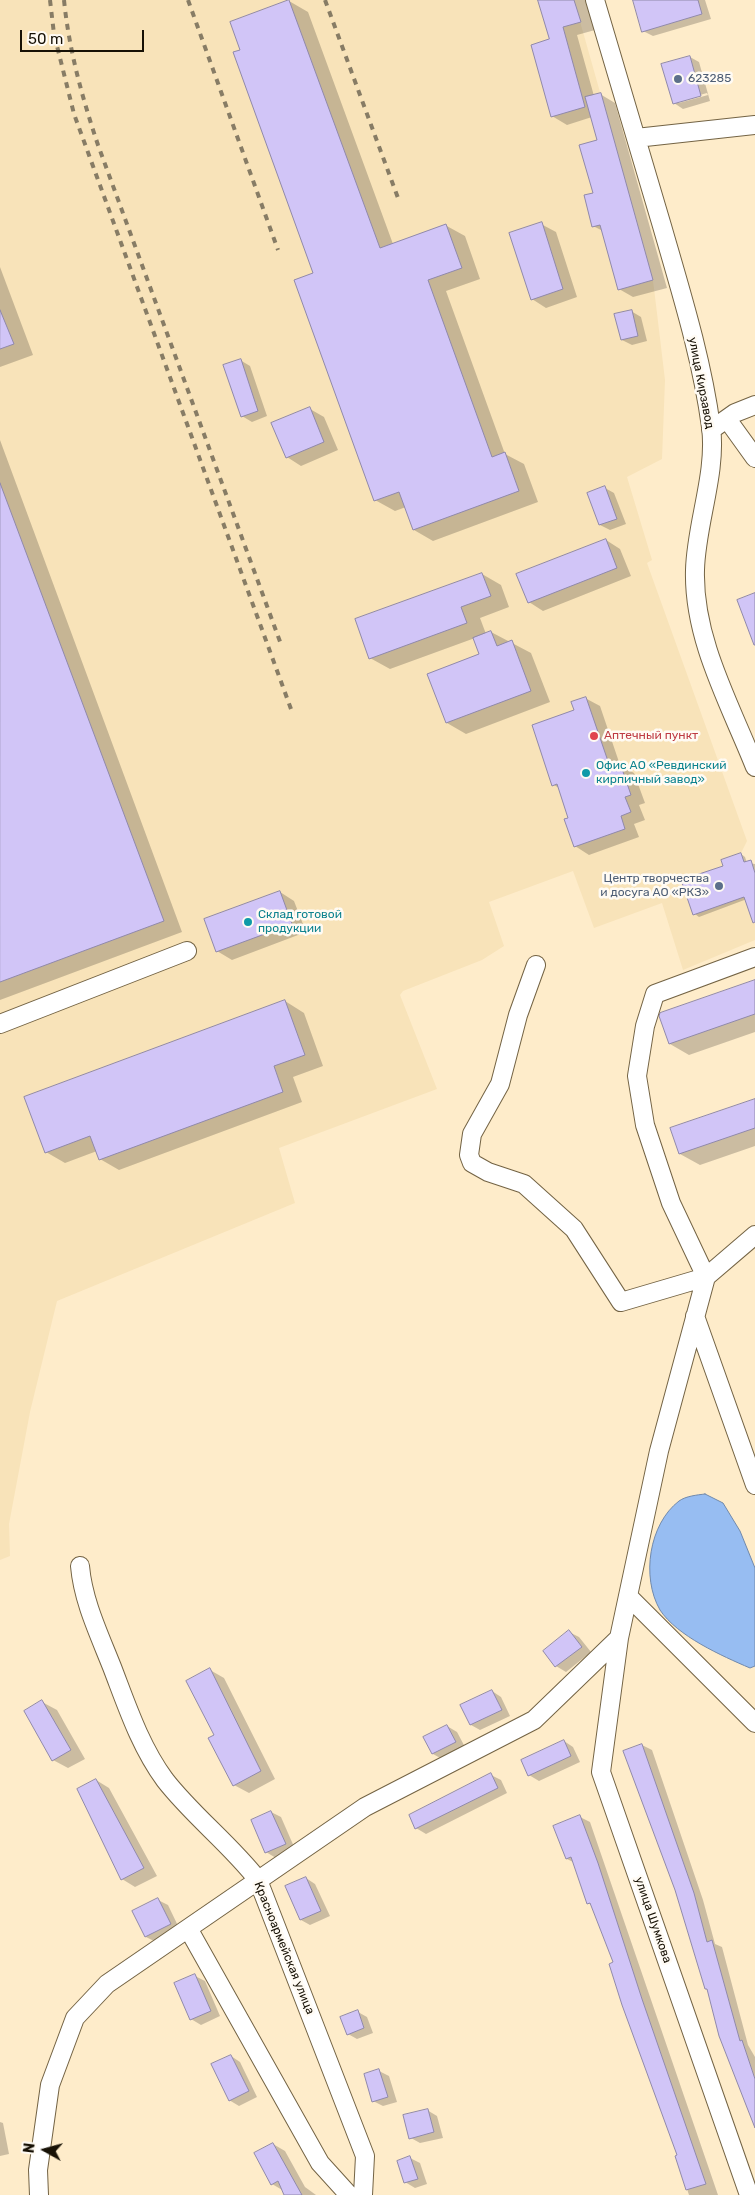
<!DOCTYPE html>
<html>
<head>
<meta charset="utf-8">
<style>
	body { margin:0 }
	#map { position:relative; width:755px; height:2195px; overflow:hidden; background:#feecca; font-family:Rubik,sans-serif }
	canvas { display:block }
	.north { position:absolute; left:20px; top:2125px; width:50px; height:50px; -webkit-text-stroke:4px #fffbf4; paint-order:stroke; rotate:277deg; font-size:14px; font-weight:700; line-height:20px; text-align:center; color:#171105 }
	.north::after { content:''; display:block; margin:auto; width:18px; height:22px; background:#171105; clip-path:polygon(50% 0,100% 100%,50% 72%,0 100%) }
	.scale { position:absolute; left:20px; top:30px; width:124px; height:22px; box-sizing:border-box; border:2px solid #171105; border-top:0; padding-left:6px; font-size:15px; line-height:18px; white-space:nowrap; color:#171105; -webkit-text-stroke:4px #fffbf4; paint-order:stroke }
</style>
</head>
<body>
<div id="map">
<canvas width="755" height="2195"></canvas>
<div class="north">N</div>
<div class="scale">50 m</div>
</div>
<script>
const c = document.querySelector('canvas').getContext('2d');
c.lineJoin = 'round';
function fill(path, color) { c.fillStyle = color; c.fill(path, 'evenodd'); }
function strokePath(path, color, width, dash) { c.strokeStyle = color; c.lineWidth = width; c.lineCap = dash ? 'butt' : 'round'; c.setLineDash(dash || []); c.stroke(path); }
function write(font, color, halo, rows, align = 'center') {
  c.font = font + ' Rubik,sans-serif'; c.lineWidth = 5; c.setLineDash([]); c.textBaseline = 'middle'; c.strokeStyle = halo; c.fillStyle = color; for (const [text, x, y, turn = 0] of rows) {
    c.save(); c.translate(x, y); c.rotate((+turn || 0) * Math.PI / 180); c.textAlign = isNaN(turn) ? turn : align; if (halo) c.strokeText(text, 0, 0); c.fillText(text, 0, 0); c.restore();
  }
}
const built = new Path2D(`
	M0,0H574L653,280L665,380L662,459L627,477L652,560L647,563L747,841L741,853L744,862L751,860L755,873V940L683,970L662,903L594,928L573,871L489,902L504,946L482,960L403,991L400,995L437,1089L279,1148L295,1203L57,1301L30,1412L9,1524L10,1556L0,1560Z`);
const water = new Path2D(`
	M705,1494L723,1503L740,1531L755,1568V1666L750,1668C722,1656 677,1636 660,1610C641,1577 649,1524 679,1501C686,1496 697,1495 705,1494Z`);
const shadow = new Path2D(`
	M539,0H586L595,30L577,35L594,96L600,94L615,103L667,288L633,297L619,289L603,231L593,226L598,141L592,117L567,125L552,116L551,40Z
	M634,0H705L711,19L653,36L643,31Z
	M289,1L308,12L393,244L445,225L465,236L480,279L446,291L505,454L524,464L538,502L433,541L414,530L406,507L395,511L375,500L315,274L241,50Z
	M690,57L699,62L710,101L683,109L674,103ZM707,93L708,95L679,103V101Z
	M541,224L556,232L577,297L546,308L532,299Z
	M0,267L33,355L0,367Z
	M631,311L641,317L647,341L632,345L622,340Z
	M240,360L250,366L267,416L252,422L242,416Z
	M310,409L324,417L338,450L301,466L287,457Z
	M0,440L182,932L0,1000Z
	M605,488L614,493L626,524L610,530L600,525Z
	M606,540L620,549L631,576L543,611L529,602Z
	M482,574L501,585L509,607L480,618L486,634L491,632L531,653L550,702L466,734L447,723L429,675L481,655L475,638L390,669L370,658Z
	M585,698L600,706L620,765L634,773L645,803L639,805L645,820L634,824L639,837L589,855L575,846L570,819L559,788L554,785L576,711Z
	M741,854L745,857L747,863L755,864V896L699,917L695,914L724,866Z
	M280,892L294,901L306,932L232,960L217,951Z
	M755,981V1032L689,1055L670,1044Z
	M285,1001L304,1013L323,1066L293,1077L302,1102L119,1170L100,1159L97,1151L65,1163L46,1152Z
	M755,1100V1146L700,1165L680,1154L672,1129Z
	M569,1632L579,1637L591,1652L566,1672L556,1666L544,1651Z
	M210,1670L224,1678L275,1779L249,1793L234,1785L216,1736Z
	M492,1691L501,1697L510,1716L480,1730L471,1725Z
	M42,1702L57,1710L85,1759L68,1768L53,1760Z
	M447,1726L457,1732L465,1747L442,1759L433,1754Z
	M564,1741L573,1747L580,1762L539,1781L529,1775Z
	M642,1745L652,1750L703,1900L715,1944L722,1947L748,2045L755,2057V2128L709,1991L706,1989Z
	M491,1775L501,1780L507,1793L426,1834L416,1828Z
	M96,1780L109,1788L157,1876L135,1887L122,1879Z
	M271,1812L281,1817L295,1849L276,1858L266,1852Z
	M580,1817L590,1822L718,2195H689L676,2156H678L615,1963L593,1906L588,1903L575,1863L567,1859Z
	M306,1878L315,1884L330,1916L310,1925L301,1920Z
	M158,1900L168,1905L180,1930L156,1942L146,1937L134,1912Z
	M195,1976L205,1981L220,2016L201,2025L191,2019Z
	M358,2012L367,2017L373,2033L357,2039L348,2034Z
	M231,2056L240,2062L257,2097L239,2106L229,2100Z
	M379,2071L389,2076L397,2102L383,2106L373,2101Z
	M427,2110L437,2116L443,2138L420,2143L411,2138Z
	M0,2122L3,2123L9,2154L0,2156Z
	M273,2144L285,2151L305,2187L316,2195H285L284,2191L272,2184Z
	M410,2158L420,2163L427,2184L415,2188L405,2182Z`);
const building = new Path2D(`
	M289,0L380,248L446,224L462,268L428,280L492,457L505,452L519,491L413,530L399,492L374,501L294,280L313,273L233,52L240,50L230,22Z
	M538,0H574L581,22L563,27L585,107L551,117L531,45L549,39Z
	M633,0H698L702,14L642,32Z
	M690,56L701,96L673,104L661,64Z
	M601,93L653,280L618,290L600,225L592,227L584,195L593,193L579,145L597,140L585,97Z
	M542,222L563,289L531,300L509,233Z
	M0,310L14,344L0,349Z
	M632,310L638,336L621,340L614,314Z
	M241,359L258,411L241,417L223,365Z
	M310,407L324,442L286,458L271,423Z
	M0,483L164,921L0,982Z
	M605,486L617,519L599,525L587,493Z
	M606,539L617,568L528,603L516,574Z
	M482,573L491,596L461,607L467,623L369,659L355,619Z
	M755,593V645H754L737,600Z
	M491,631L497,646L512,640L531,691L446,723L427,674L479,654L473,638Z
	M586,697L610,767L620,763L631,795L625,797L631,812L621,816L625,829L574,847L564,819L568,818L557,784L552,786L532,725L574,710L571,702Z
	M741,853L744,862L751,860L755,873V922L753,923L744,897L693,915L681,880L723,866L721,860Z
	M280,891L292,924L216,952L204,919Z
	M755,980V1014L669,1044L659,1016L660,1013Z
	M285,1000L305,1055L274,1066L283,1092L99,1160L90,1136L45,1153L24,1097Z
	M755,1099V1128L679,1154L670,1128Z
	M569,1630L582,1647L555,1667L543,1651Z
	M210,1668L261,1771L233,1786L208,1738L214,1735L186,1681Z
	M492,1690L502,1710L470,1725L460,1705Z
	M42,1700L71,1750L52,1761L24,1711Z
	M447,1725L456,1742L432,1754L423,1737Z
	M564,1740L571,1756L528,1776L521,1760Z
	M642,1744L694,1893L707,1942L712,1940L740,2041L742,2040L755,2079V2128L719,2036L707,1989H705L675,1890L623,1751Z
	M491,1773L498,1788L415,1829L409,1815Z
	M96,1779L144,1868L121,1880L77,1789Z
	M271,1811L286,1844L265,1853L251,1820Z
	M580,1815L598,1863L642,1999L706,2184L686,2190L675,2156L677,2155L622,2005L609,1964L613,1962L590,1903L587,1904L571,1857L566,1859L553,1826Z
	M306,1877L321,1911L300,1920L285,1886Z
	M158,1898L171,1924L145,1937L132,1911Z
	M195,1974L211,2011L190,2020L174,1983Z
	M358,2010L364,2028L347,2035L340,2017Z
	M231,2055L249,2091L229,2101L211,2064Z
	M379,2069L388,2097L372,2102L364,2074Z
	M428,2109L434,2132L409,2139L403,2115Z
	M273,2143L302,2195H284L278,2181L271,2185L254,2153Z
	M410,2156L418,2179L404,2183L397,2161Z`);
const minor = new Path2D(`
	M595,0C617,75 640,151 662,226C681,292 702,359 711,427C717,473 696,524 695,570C693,639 730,704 755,767
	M636,138L755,125
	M727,419L755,458
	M711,430L735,413L755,405
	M536,965L518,1015L500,1084L472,1134L469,1155L472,1163L488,1172L524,1184L574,1229L621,1302L706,1277L671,1203L645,1125L637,1076L645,1026L655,994L755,957
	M0,1024L187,951
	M695,1316L755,1485
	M80,1566C83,1601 99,1634 112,1667C127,1706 140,1746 165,1780C193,1816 230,1844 258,1880L365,2156L363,2195
	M628,1596L755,1723
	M189,1930L320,2163L349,2195
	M39,2195L38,2170L50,2085L75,2018L107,1984L365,1807L534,1720L619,1638
	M749,2195L601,1772L619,1638L659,1451L706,1277L755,1235`);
const rail = new Path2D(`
	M50,0L54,34L74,114L291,709
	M64,0C69,50 82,97 98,145L282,647
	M188,0L278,250
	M325,0L398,198`);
const markers = [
	[678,79,5,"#5c6f8a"],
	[594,736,5,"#e0444e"],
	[586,773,5,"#0f9aa8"],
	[719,886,5,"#5c6f8a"],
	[248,922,5,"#0f9aa8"]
];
const serviceNames = [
	["623285",688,79],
	["Центр творчества",709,879,"right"],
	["и досуга АО «РКЗ»",709,893,"right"]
];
const streetNames = [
	["улица Кирзавод",701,383,79],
	["улица Шумкова",653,1920,71],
	["Красноармейская улица",284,1948,68]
];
const healthNames = [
	["Аптечный пункт",604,736]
];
const cultureNames = [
	["Офис АО «Ревдинский",596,766],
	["кирпичный завод»",596,780],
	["Склад готовой",258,915],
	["продукции",258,929]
];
fill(built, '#f8e3b9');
fill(water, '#97bdf2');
strokePath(water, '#7189ab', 1);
fill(shadow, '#0003');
fill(building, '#d1c5f7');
strokePath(building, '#9089aa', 1);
strokePath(minor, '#736344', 20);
strokePath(minor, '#fff', 18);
strokePath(rail, '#877c65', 4, [6, 6]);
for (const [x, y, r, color] of markers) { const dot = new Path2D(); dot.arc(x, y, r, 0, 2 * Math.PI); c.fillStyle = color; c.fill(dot); strokePath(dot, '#fffbf4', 2); }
write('12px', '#4e5e75', '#fffbf4', serviceNames, 'left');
write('12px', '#171105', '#fffbf4', streetNames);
write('12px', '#be3a42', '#fffbf4', healthNames, 'left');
write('12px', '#0d838f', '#fffbf4', cultureNames, 'left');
</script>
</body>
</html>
